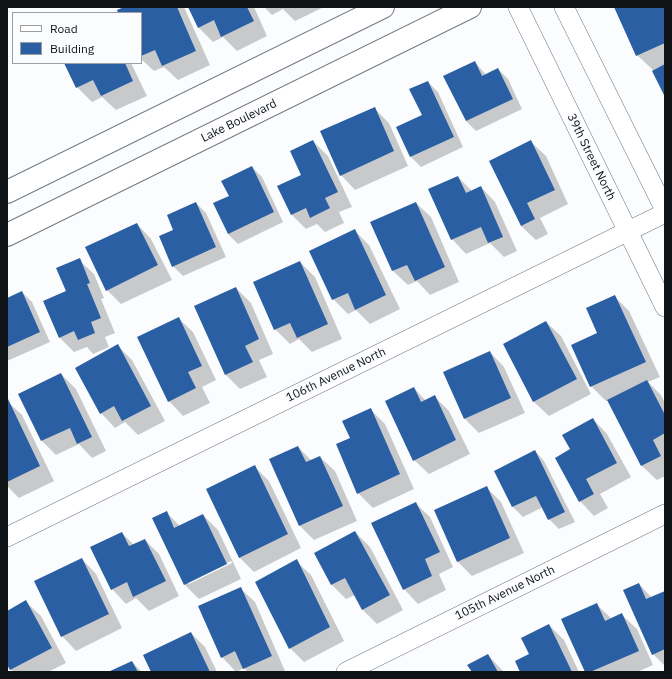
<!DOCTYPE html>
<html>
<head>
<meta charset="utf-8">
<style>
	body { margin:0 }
	#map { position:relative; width:672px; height:679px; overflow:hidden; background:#fafcfe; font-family:"IBM Plex Sans",sans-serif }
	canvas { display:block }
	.frame { position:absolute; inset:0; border:8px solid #101316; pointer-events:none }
	.legend { position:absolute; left:12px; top:12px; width:130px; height:52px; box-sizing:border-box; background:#fafcfe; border:1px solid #9c9fa1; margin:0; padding:5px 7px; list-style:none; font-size:12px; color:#101316 }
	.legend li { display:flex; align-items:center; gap:8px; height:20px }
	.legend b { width:20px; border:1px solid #9c9fa1 }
</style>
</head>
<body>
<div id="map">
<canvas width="672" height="679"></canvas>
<div class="frame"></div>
<ul class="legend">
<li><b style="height:5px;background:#fff"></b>Road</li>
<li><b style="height:11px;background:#2a5fa4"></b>Building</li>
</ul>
</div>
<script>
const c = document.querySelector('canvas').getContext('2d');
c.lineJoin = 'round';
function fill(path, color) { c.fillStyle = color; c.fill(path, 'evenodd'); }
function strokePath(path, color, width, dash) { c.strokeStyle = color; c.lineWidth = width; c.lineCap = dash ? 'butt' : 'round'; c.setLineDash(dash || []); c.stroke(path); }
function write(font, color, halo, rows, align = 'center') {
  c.font = font + ' "IBM Plex Sans",sans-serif'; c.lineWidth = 4; c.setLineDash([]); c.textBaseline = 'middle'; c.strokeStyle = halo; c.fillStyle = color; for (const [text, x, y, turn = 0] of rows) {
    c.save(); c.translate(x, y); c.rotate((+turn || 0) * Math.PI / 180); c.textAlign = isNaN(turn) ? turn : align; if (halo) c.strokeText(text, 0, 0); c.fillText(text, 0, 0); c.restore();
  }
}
const shadow = new Path2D(`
	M126,7H184L210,65L178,80L164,67L154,71L141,59V13H120Z
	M189,7H254L267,36L237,51L223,37L213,42L199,28Z
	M264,7H324L295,21L283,9L272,15Z
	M615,7H665V95L652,69L637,55Z
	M475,62L486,75L498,69L508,79L522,109L476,131L466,121Z
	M65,63H131L147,96L116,110L102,97L92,102L77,87Z
	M428,82L438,92L463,147L421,167L411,157L397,127L423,115Z
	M374,108L389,123L408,166L355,190L341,175Z
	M313,141L328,156L352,207L339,212L344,223L325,232L317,224L306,229L292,215Z
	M531,142L546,156L568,204L540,218L548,234L536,240L521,226Z
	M252,167L262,177L283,222L238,244L228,234L230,196Z
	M458,177L472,191L481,187L495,202L517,251L504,257L490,243L466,254L452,239Z
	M196,203L206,213L226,257L183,276L173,266Z
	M416,203L431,217L459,282L430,295L417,281L408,285L393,271L372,223Z
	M137,224L151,239L172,280L121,304L107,290Z
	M355,231L369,245L400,309L370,324L356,310L348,314L333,299Z
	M79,260L94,274L104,298L101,299L115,333L105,337L109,347L93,354L87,347L74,352L60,338L67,291Z
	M300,262L315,277L342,339L312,352L299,339L290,344L275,329Z
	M236,288L251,303L273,354L259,360L267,377L240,389L225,374Z
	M22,292L32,302L50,342L7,361V299Z
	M614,296L629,311L660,377L648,382L661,395L665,403V476L657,480L642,466L608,400L606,401L591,386L598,334Z
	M178,318L193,332L216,380L202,387L210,403L183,416L169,401Z
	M546,322L561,336L591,394L549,416L534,402L504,345Z
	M118,346L132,360L165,421L138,435L125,422L115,428L101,413Z
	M490,352L504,367L525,413L479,433L465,419Z
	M61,374L76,389L106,451L92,458L79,444L56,455L42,441Z
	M414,388L426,401L435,397L449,411L470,454L429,474L414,460Z
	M7,401L22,415L54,481L19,498L7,486Z
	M371,410L385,424L414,489L373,508L358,493L351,438Z
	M593,419L607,434L631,477L600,494L608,508L594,516L580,501L572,450Z
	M298,447L312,461L320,457L335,471L357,521L314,540L299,525Z
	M535,451L544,461L575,522L559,529L549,519L543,507L523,517L513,507Z
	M255,467L269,481L301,548L254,572L239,557Z
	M487,488L501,502L524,553L472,576L458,562L435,511Z
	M415,503L430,517L453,567L439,574L446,590L418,604L404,589Z
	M166,512L180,526L203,515L218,530L241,579L199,599L185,585L153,519ZM231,561L232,563L189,584V582Z
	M355,532L370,547L403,610L377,624L363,610L355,595L346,599L332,585L315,554Z
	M122,533L134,545L145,540L159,554L179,596L149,611L136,598L126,604L112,589Z
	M82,559L96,574L122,628L76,651L62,636Z
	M296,561L311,575L344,641L304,662L290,648Z
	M639,584L652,598L665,592V666L653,654Z
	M240,588L255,602L285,671L248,672L244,668L236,672L222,657Z
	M26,602L41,616L66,663L48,672H13L7,663V612Z
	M596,604L611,618L622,615L637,629L653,665L637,672H586Z
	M549,625L564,640L579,672H521Z
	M191,633L205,647L217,672H152Z
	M488,655L502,670L504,672H473Z
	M132,662L142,672H110Z`);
const building = new Path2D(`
	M124,7H177L196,51L162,66L155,50L141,56V13H118L117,10Z
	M188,7H247L254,21L221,37L214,20L198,28Z
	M614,7H665V43L636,56Z
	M475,61L482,76L498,68L513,99L466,121L443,76Z
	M64,63H125L133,81L101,96L93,80L76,88Z
	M665,64V97L652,71Z
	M428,81L454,137L410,157L396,127L422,115L409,89Z
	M375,107L394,151L340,176L320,131Z
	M313,140L338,192L325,198L330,208L310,218L306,208L291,215L277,186L301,175L290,151Z
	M531,140L555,190L527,203L535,219L521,226L489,161Z
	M252,166L274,212L228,234L213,203L229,196L221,181Z
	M458,176L466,193L481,186L503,237L488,243L481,227L451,240L428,189Z
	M196,202L216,247L172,267L159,236L173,230L167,215Z
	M416,202L445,267L415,281L407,265L392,271L370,222Z
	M137,223L158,265L106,291L85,247Z
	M355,229L386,295L355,310L348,293L332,300L309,251Z
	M80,258L90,283L87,284L101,318L91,322L95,333L78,340L74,331L59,338L43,301L66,291L56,268Z
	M300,261L328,324L297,338L290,323L274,330L253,282Z
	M236,287L259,339L245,346L253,362L225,375L194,306Z
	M22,291L40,332L7,347V298Z
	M615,295L646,362L590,387L571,345L597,333L586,308Z
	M179,317L202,366L188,372L196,388L168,402L137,337Z
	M546,321L577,379L533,402L503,344Z
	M118,344L151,406L122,421L114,406L100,414L75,368Z
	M490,351L511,398L464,419L443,372Z
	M61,373L92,437L77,444L70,428L41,441L18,394Z
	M647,380L665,415V433L653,440L661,456L641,466L607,400Z
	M414,387L421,402L435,395L456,440L413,461L385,401Z
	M8,399L40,466L7,482V400Z
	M371,408L400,474L357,494L336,444L350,438L342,421Z
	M593,418L617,463L586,479L594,494L579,502L555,458L570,449L562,435Z
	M298,446L306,462L320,456L343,506L299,526L269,459Z
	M535,450L565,512L548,520L536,496L512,507L494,471Z
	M255,465L288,534L239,558L206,489Z
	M487,486L510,538L457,562L434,510Z
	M416,502L440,552L425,559L432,576L403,590L371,523Z
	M167,511L174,528L203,514L227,564L184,585L152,518Z
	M355,531L390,595L362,610L345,578L331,585L314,553Z
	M122,532L129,546L145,539L166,581L133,597L127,582L111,590L90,547Z
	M82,558L109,614L61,637L34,581Z
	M297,559L330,627L289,649L255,582Z
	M639,583L646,599L665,591V649L652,655L623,590Z
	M241,587L272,656L243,669L235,651L221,658L198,606Z
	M26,600L52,648L10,670L7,665V611Z
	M597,603L605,621L622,613L639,651L590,672H585L561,619Z
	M549,624L572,672H520L515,661L529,654L521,638Z
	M191,632L210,672H151L143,655Z
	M488,654L498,672H472L467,665Z
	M132,661L138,672H108Z`);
const street = new Path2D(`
	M518,7L665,307
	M564,7L665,210
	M7,537L665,213
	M346,672L665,514`);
const secondary = new Path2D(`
	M7,192L383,7
	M7,235L470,7`);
const streetNames = [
	["Lake Boulevard",239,121,-26],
	["39th Street North",591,157,64],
	["106th Avenue North",336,375,-26],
	["105th Avenue North",505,593,-26]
];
fill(shadow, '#0003');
fill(building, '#2a5fa4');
strokePath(street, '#727984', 20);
strokePath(secondary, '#727984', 24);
strokePath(street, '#fff', 19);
strokePath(secondary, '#fff', 22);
write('12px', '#101316', '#fafcfe', streetNames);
</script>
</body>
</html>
